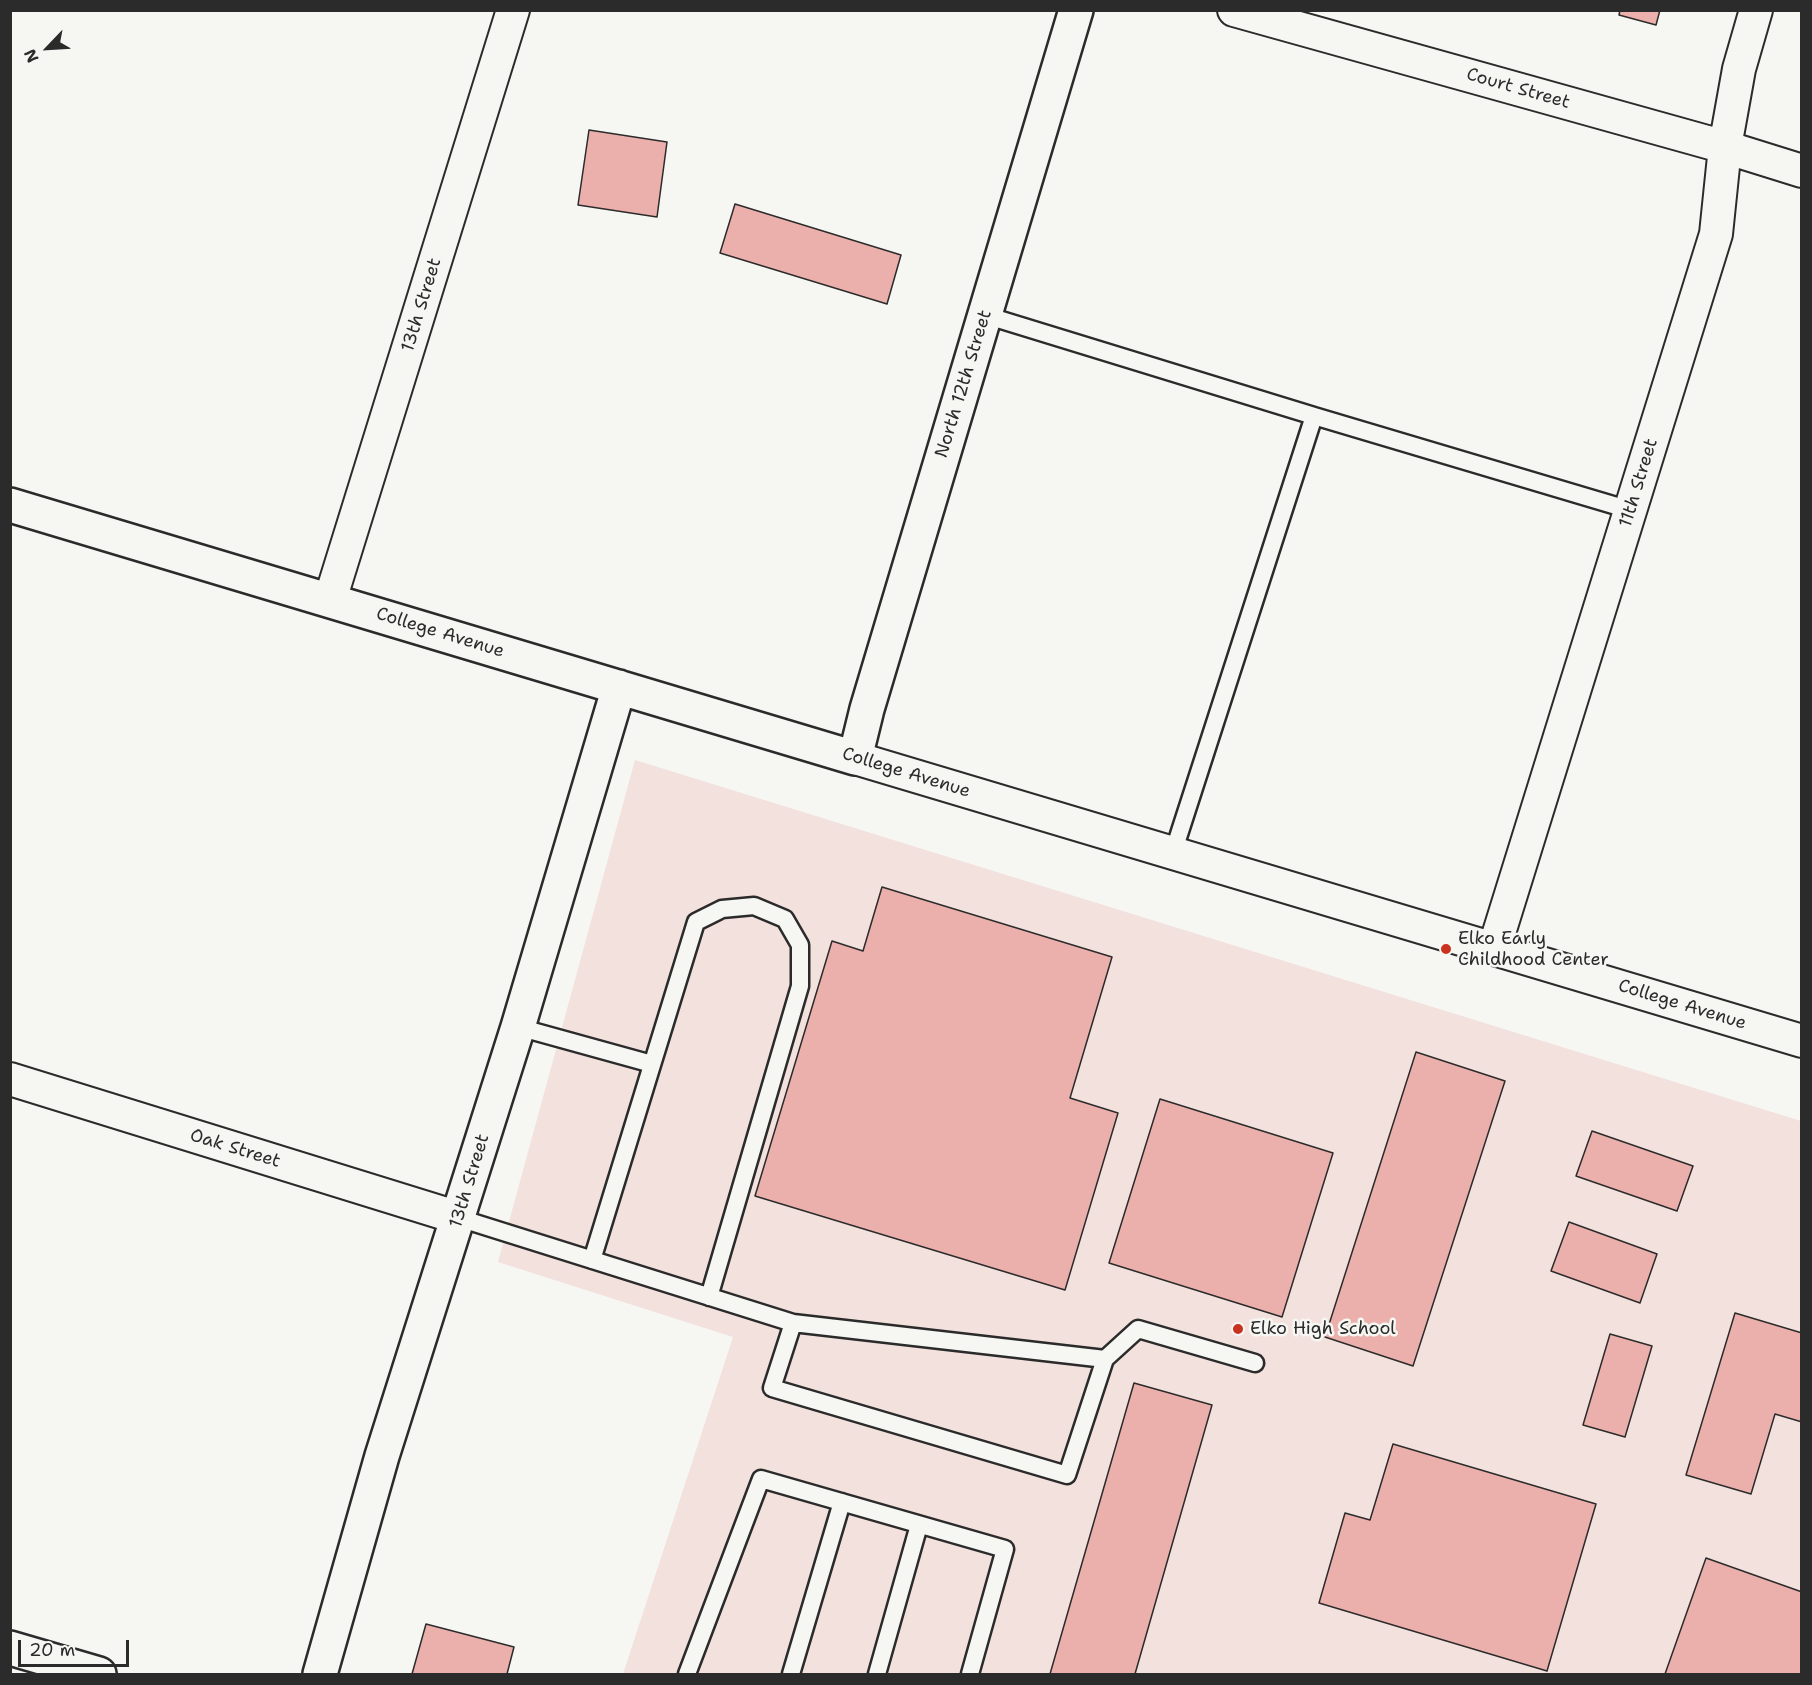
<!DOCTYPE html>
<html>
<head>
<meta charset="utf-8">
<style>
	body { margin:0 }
	#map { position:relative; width:1812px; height:1685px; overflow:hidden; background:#f6f6f2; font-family:"Shantell Sans",sans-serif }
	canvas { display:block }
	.frame { position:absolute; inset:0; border:12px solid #2b2b2b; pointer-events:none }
	.north { position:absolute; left:18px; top:18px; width:60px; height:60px; -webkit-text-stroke:4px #f6f6f2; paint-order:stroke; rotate:245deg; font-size:16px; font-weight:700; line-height:24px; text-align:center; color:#2b2b2b }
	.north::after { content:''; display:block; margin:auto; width:21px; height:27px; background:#2b2b2b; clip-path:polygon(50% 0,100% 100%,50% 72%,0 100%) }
	.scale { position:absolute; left:18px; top:1640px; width:111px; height:27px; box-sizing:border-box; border:3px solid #2b2b2b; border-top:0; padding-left:8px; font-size:18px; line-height:21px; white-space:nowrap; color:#2b2b2b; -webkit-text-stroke:4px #f6f6f2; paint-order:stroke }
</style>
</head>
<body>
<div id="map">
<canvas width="1812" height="1685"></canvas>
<div class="frame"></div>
<div class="north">N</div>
<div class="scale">20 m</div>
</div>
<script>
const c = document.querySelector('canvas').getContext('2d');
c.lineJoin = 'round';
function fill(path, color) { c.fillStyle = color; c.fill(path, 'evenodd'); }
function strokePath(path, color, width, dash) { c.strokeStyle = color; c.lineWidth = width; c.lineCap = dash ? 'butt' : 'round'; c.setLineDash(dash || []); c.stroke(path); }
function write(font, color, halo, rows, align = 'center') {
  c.font = font + ' "Shantell Sans",sans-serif'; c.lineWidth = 5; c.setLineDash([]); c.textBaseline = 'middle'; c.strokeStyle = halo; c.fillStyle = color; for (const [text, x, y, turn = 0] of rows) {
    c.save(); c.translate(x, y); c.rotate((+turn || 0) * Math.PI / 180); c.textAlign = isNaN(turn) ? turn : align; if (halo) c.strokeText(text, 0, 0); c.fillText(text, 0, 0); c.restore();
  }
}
const built = new Path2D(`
	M635,760L1801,1121V1674H623L733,1337L498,1262Z`);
const building = new Path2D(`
	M1620,10H1660L1656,25L1619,15Z
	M589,130L667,142L657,217L578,205Z
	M735,204L901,255L887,304L720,253Z
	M882,887L1112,957L1070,1098L1118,1113L1065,1290L755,1196L832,941L863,951Z
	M1416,1052L1505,1081L1413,1366L1325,1337Z
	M1160,1099L1333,1153L1282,1317L1109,1263Z
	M1592,1131L1693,1166L1677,1211L1576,1176Z
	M1569,1222L1657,1254L1640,1303L1551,1271Z
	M1735,1313L1802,1333V1422L1775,1414L1751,1494L1686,1475Z
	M1610,1334L1652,1346L1625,1437L1583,1425Z
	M1134,1383L1212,1405L1135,1674H1050Z
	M1393,1444L1596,1504L1547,1671L1319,1603L1345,1513L1370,1520Z
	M1706,1558L1802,1592V1674H1665Z
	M426,1624L514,1647L507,1674H412Z`);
const lane = new Path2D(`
	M985,315L1314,416
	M1173,853L1314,416L1630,510
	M518,1027L652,1064
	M459,1218L793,1323L772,1388L1067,1475L1105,1359L793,1323
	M592,1260L696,922L722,909L754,906L785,919L800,945V986L709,1297
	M1105,1359L1138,1329L1255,1363
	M687,1674L761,1479L1005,1549L970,1674
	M791,1674L842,1502
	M877,1674L919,1525`);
const street = new Path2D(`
	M1234,10L1725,147L1802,171
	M330,600L513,10
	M855,758L1802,1041
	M1494,949L1716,234L1725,147L1739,69L1756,10
	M10,1079L459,1218`);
const secondary = new Path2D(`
	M10,505L855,758L867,709L1076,10
	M10,1648L99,1674
	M320,1674L382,1456L518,1027L619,687`);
const markers = [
	[1446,949,6,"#c8321e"],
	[1238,1329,6,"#c8321e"]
];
const streetNames = [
	["Court Street",1518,89,16],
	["13th Street",422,305,-73],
	["North 12th Street",964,384,-73],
	["11th Street",1639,483,-73],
	["College Avenue",440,633,17],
	["College Avenue",906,773,17],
	["College Avenue",1682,1005,17],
	["Oak Street",235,1149,17],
	["13th Street",470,1181,-73]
];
const poiNames = [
	["Elko Early",1458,939],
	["Childhood Center",1458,960],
	["Elko High School",1250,1329]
];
fill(built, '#f3e1dd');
fill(building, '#ecb0ac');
strokePath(building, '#2b2b2b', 1.5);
strokePath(lane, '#2b2b2b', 21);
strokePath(street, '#2b2b2b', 36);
strokePath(secondary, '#2b2b2b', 38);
strokePath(lane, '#f6f6f2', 16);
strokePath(street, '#f6f6f2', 32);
strokePath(secondary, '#f6f6f2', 33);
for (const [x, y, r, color] of markers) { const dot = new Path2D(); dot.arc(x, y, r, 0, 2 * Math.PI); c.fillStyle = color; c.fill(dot); strokePath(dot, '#f6f6f2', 2); }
write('18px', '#2b2b2b', '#f6f6f2', streetNames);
write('18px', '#2b2b2b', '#f6f6f2', poiNames, 'left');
</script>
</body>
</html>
